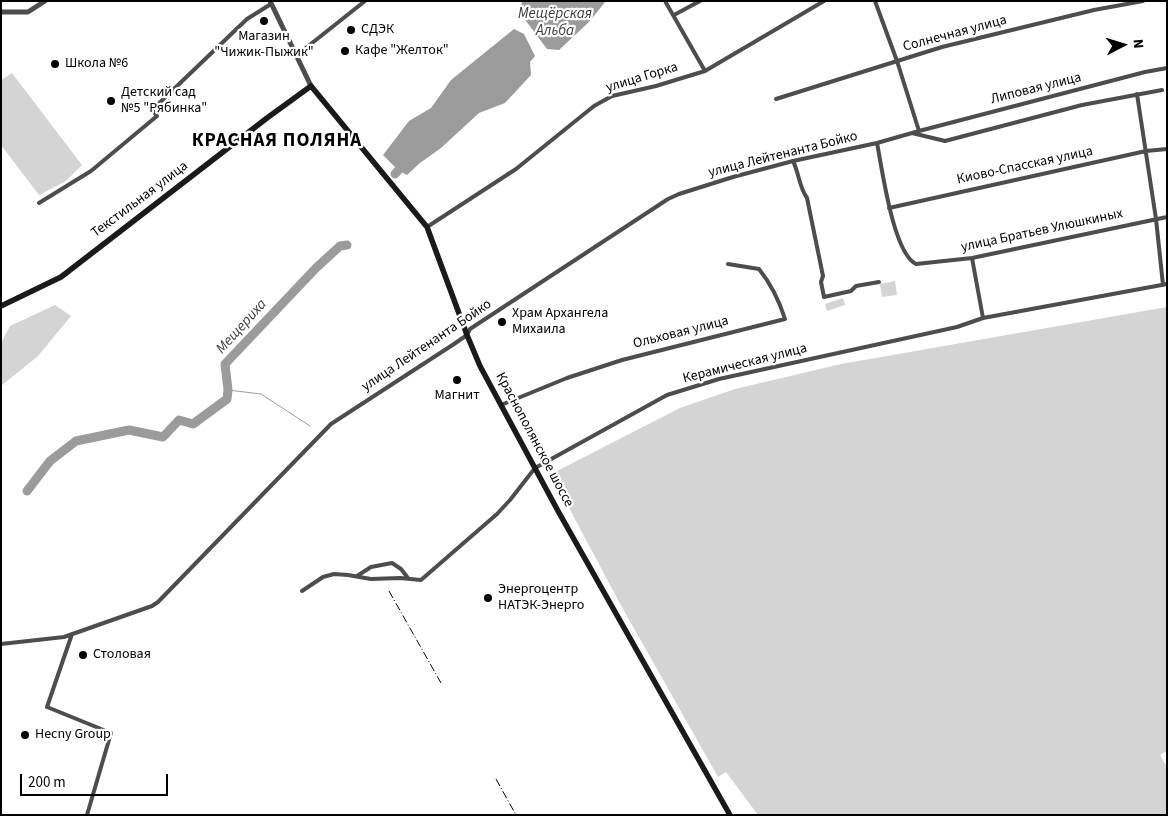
<!DOCTYPE html>
<html>
<head>
<meta charset="utf-8">
<style>
	body { margin:0 }
	#map { position:relative; width:1168px; height:816px; overflow:hidden; background:#fff; font-family:"Source Sans 3",sans-serif }
	canvas { display:block }
	.frame { position:absolute; inset:0; border:2px solid #000; pointer-events:none }
	.north { position:absolute; left:1098px; top:20px; width:50px; height:50px; -webkit-text-stroke:4px #fff; paint-order:stroke; rotate:85deg; font-size:14px; font-weight:700; line-height:20px; text-align:center; color:#000 }
	.north::after { content:''; display:block; margin:auto; width:18px; height:22px; background:#000; clip-path:polygon(50% 0,100% 100%,50% 72%,0 100%) }
	.scale { position:absolute; left:20px; top:774px; width:148px; height:22px; box-sizing:border-box; border:2px solid #000; border-top:0; padding-left:6px; font-size:15px; line-height:18px; white-space:nowrap; color:#000; -webkit-text-stroke:4px #fff; paint-order:stroke }
</style>
</head>
<body>
<div id="map">
<canvas width="1168" height="816"></canvas>
<div class="frame"></div>
<div class="north">N</div>
<div class="scale">200 m</div>
</div>
<script>
const c = document.querySelector('canvas').getContext('2d');
c.lineJoin = 'round';
function fill(path, color) { c.fillStyle = color; c.fill(path, 'evenodd'); }
function strokePath(path, color, width, dash) { c.strokeStyle = color; c.lineWidth = width; c.lineCap = dash ? 'butt' : 'round'; c.setLineDash(dash || []); c.stroke(path); }
function write(font, color, halo, rows, align = 'center') {
  c.font = font + ' "Source Sans 3",sans-serif'; c.lineWidth = 4.5; c.setLineDash([]); c.textBaseline = 'middle'; c.strokeStyle = halo; c.fillStyle = color; for (const [text, x, y, turn = 0] of rows) {
    c.save(); c.translate(x, y); c.rotate((+turn || 0) * Math.PI / 180); c.textAlign = isNaN(turn) ? turn : align; if (halo) c.strokeText(text, 0, 0); c.fillText(text, 0, 0); c.restore();
  }
}
const green = new Path2D(`
	M12,73L82,165L66,181L39,195L1,145V80Z
	M895,281L897,295L882,297L880,284Z
	M843,298L845,305L827,311L825,304Z
	M55,305L71,316L38,356L1,386V343L10,326Z
	M1167,307V751L1160,755L1167,767V815H758L726,772L718,777L618,600L551,474L680,408L735,389L841,364Z`);
const water = new Path2D(`
	M522,1H606L589,22L559,50L547,49L520,13Z
	M514,29L524,34L535,56L530,62L531,75L505,103L479,113L441,148L420,163L407,175L398,170L383,155L409,121L431,108L451,80Z`);
const stream = new Path2D(`
	M228,390L261,394L310,426`);
const river = new Path2D(`
	M395,174L405,163
	M27,491L50,461L76,441L129,430L163,437L179,420L193,424L227,399L228,390L225,364L316,268L340,246L347,245`);
const minor = new Path2D(`
	M665,1L705,71
	M875,1L897,61L919,131
	M674,15L700,1
	M297,55L365,1
	M1137,94L1156,219L1163,285
	M776,99L942,47L1094,10L1143,1
	M912,133L945,141L1082,105L1162,90
	M877,143C882,168 893,253 916,264L972,258L1167,217
	M793,161C799,173 799,187 807,198L823,276L821,282L824,297L851,291L856,286L879,282
	M39,203L91,171L157,116L152,110L247,19L271,4
	M889,208L1146,151L1167,149
	M427,227L516,169L594,106L612,96L656,86L705,71L824,1
	M972,258L983,318
	M501,405L567,378L622,360L785,319C779,300 771,284 759,269L728,264
	M357,576L371,567L392,563L401,569L408,578
	M302,591L323,577L334,574L348,575L371,579L400,578L421,580L497,514L510,500L535,468L667,395L719,379L957,327L983,318L1167,284
	M72,634L47,707L111,733L87,815
	M1,644L64,637L152,606L158,602L331,424L454,344L467,335L470,329L668,199L679,194L733,177L793,161L877,143L919,131L1145,72L1167,68`);
const tertiary = new Path2D(`
	M270,1L311,86
	M1,12H28L45,1`);
const secondary = new Path2D(`
	M1,306L61,277L267,118L311,86L427,227L467,335L480,366L558,511L730,815`);
const rail = new Path2D(`
	M389,591L441,683
	M496,779L516,815`);
const markers = [
	[264,21,5,"#000"],
	[351,30,5,"#000"],
	[345,51,5,"#000"],
	[55,64,5,"#000"],
	[111,101,5,"#000"],
	[502,322,5,"#000"],
	[457,380,5,"#000"],
	[488,598,5,"#000"],
	[83,655,5,"#000"],
	[25,735,5,"#000"]
];
const poiNames = [
	["СДЭК",361,30],
	["Магазин",264,37,"center"],
	["\"Чижик-Пыжик\"",264,53,"center"],
	["Кафе \"Желток\"",355,51],
	["Школа №6",65,64],
	["Детский сад",121,93],
	["№5 \"Рябинка\"",121,109],
	["Храм Архангела",512,314],
	["Михаила",512,330],
	["Магнит",457,396,"center"],
	["Энергоцентр",498,590],
	["НАТЭК-Энерго",498,606],
	["Столовая",93,655],
	["Hecny Group",35,735]
];
const streetNames = [
	["Солнечная улица",955,34,-15],
	["улица Горка",642,78,-17],
	["Липовая улица",1036,89,-14],
	["улица Лейтенанта Бойко",783,155,-14],
	["Киово-Спасская улица",1025,166,-12],
	["Текстильная улица",140,200,-37],
	["улица Братьев Улюшкиных",1042,231,-12],
	["Ольховая улица",681,333,-14],
	["улица Лейтенанта Бойко",427,346,-34],
	["Керамическая улица",745,364,-14],
	["Краснополянское шоссе",534,440,62]
];
const waterNames = [
	["Мещёрская",555,15],
	["Альба",555,32],
	["Мещериха",242,327,-48]
];
const districtNames = [
	["КРАСНАЯ ПОЛЯНА",277,142]
];
fill(green, '#d4d4d4');
fill(water, '#9b9b9b');
strokePath(stream, '#9b9b9b', 1);
strokePath(river, '#9b9b9b', 9);
strokePath(minor, '#4d4d4d', 4);
strokePath(tertiary, '#4d4d4d', 5);
strokePath(secondary, '#1a1a1a', 5.5);
strokePath(rail, '#000', 1, [8, 2.5, 1, 2.5]);
for (const [x, y, r, color] of markers) { const dot = new Path2D(); dot.arc(x, y, r, 0, 2 * Math.PI); c.fillStyle = color; c.fill(dot); strokePath(dot, '#fff', 2); }
write('14px', '#000', '#fff', poiNames, 'left');
write('14px', '#000', '#fff', streetNames);
write('italic 15px', '#3c3c3c', '#fff', waterNames);
c.letterSpacing = '1px';
write('bold 19px', '#000', '#fff', districtNames);
c.letterSpacing = '0px';
</script>
</body>
</html>
